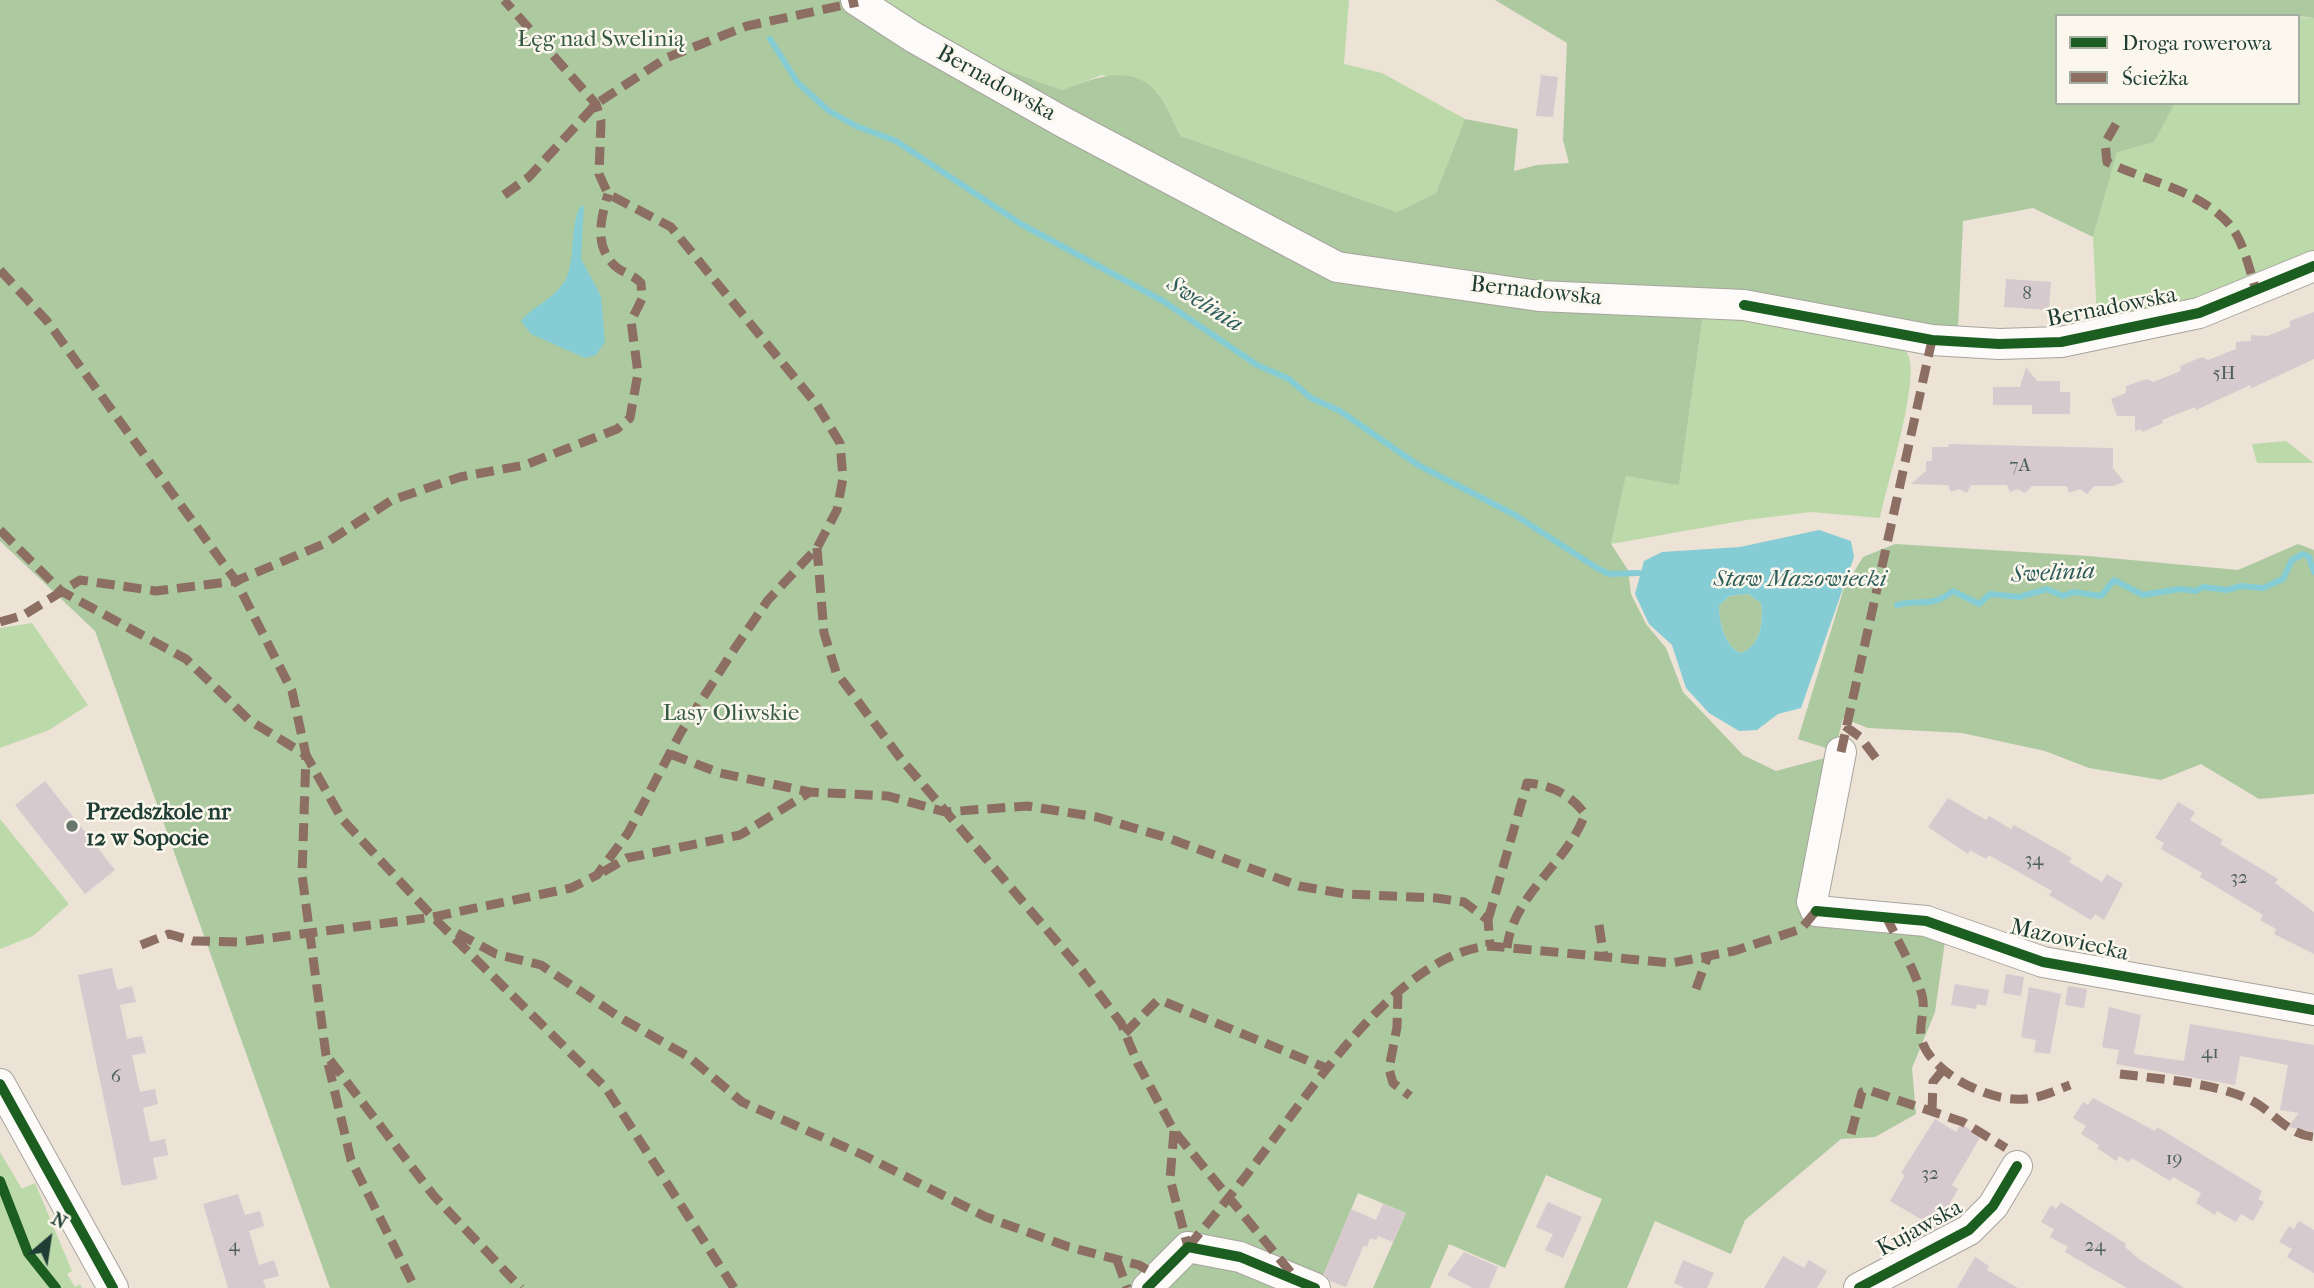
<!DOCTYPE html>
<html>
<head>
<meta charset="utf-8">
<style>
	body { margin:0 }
	#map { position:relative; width:2314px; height:1288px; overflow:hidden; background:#ece2d5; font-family:"IM FELL French Canon",serif }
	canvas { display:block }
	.legend { position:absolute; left:2055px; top:14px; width:245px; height:91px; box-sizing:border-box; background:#fbf7ec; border:2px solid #a3ada2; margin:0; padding:9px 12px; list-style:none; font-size:21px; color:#1f3d34 }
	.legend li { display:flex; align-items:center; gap:14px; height:35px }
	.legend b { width:35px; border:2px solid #a3ada2 }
	.north { position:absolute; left:14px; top:1204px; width:70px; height:70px; -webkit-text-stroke:5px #fbf7ec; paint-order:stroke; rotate:29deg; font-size:19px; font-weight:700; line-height:28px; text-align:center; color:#1f3d34 }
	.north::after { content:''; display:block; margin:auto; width:24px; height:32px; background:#1f3d34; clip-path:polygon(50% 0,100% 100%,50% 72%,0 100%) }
</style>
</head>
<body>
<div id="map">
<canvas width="2314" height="1288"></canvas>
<ul class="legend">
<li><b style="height:9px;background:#1b5e20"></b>Droga rowerowa</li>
<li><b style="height:9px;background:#8d6e63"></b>Ścieżka</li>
</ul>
<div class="north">N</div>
</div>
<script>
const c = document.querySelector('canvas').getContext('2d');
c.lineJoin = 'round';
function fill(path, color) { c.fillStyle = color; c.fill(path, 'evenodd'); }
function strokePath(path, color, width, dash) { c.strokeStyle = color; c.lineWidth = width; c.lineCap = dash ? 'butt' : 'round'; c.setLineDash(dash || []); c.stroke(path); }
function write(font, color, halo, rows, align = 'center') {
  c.font = font + ' "IM FELL French Canon",serif'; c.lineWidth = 5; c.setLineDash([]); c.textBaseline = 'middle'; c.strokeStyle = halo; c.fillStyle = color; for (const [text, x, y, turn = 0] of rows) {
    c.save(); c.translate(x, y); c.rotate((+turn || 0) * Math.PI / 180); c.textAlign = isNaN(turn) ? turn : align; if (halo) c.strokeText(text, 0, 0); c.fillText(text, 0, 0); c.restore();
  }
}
const green = new Path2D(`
	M863,0H1349L1344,64L1382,73L1465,119L1436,193L1397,212L1181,136L1157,92L1102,75L1062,90L970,57Z
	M2298,17L2314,18V255L2186,302L2097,320L2093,237L2117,151L2154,141L2175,103H2298Z
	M1703,315L1885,336C1893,341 1906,347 1909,357C1918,387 1887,484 1880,518L1811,512L1746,520L1611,544L1626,476L1679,484Z
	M2286,441L2314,463H2257L2252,444Z
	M32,623L88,705L49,730L0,748V628Z
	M0,819L69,904L33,936L0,949Z
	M0,1152L22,1189L35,1183L72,1271L67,1274L75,1287L80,1284L82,1288H0Z`);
const forest = new Path2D(`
	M0,0H843L970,57L1062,90C1092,79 1132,62 1157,93C1167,105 1173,123 1181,136L1397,212L1436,193L1465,119L1518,129L1514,171L1537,165L1569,163L1563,140L1567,43L1495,0H2314V18L2298,16H2057V103H2175L2154,142L2117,152L2093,237L2033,208L1963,221L1958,329L1703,315L1679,485L1626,476L1611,544L1628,570L1631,594L1646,624L1666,648L1683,692L1743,755L1776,771L1836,755L1802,910L1945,941L1935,1012L1912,1068L1916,1114L1875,1137L1841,1139L1745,1220L1731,1254L1655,1221L1627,1288H1564L1602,1199L1546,1175L1505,1268L1449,1244L1430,1288H1373L1406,1213L1358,1193L1318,1288H330L95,631L0,541Z
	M1895,544L2088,556L2238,570L2298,544L2314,550V794L2259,799L2201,764L2161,780L2089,768L2045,751L1962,733L1868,728L1843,718L1835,751L1798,739L1844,588L1863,557Z
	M1748,594L1761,603C1764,621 1760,648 1740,653C1725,645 1719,623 1719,606L1729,596Z`);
const water = new Path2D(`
	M584,206L581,259L601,296L605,342L596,355L585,358L531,334L521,321C534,305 556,298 566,279C576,257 569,229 580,207Z
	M1819,530L1851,541L1854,557L1801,708L1778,714L1757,730L1739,731L1709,713L1686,688L1672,645L1649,624L1635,594L1644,561L1662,552L1740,547ZM1748,594L1761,603C1764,621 1760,648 1740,653C1725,645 1719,623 1719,606L1729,596Z`);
const stream = new Path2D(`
	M770,39L798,83L829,111L856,126L896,141L1021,224L1163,301L1257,365L1289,379L1311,398L1340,411L1418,465L1515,515L1597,568L1609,574L1639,573
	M1897,605C1922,598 1930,609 1953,591L1979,604L1990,594L2019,597L2047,589L2063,596L2073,592L2101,596L2114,580L2143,595L2179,589L2196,591L2203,587L2227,590L2241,586L2263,588L2283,579L2292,560L2303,554L2309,557L2314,572`);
const building = new Path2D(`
	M1541,75L1558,77L1553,117L1536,116Z
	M2006,279L2051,282L2049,310L2004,307Z
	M2314,312V359L2252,388L2250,385L2196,410L2195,407L2162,420L2163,423L2142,432L2141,429L2135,431V416H2117L2111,399L2126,393V386L2147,379L2153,382L2181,371L2180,366L2202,357L2208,360L2236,349V342L2251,341V335L2267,336L2290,327V321Z
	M2026,367L2037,381H2060V392H2070V414H2032V405H1993V387H2020Z
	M1949,444L2113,448V468L2124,482L2113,486H2094L2087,494L2080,489L2069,493L2067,486H2032L2025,493L2018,489L2010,492L2007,485H1971L1967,493L1959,489L1951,492L1948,485L1911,484L1926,471V461H1932V447H1948Z
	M45,781L115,870L85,894L15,805Z
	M1948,798L1986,820L1989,816L2011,829L2014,825L2072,858L2069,862L2102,882L2107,874L2123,884L2104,920L2095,914L2091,920L2049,895L2052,891L1989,855L1986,859L1970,850L1968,854L1928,827Z
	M2178,802L2195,812L2190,820L2223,840L2220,844L2278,879L2275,883L2314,912V954L2274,934L2276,929L2260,920L2263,915L2200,877L2202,873L2161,849L2164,843L2155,838Z
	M112,968L117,990L132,986L136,1002L120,1005L127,1039L142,1036L146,1053L132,1055L140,1092L155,1089L158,1104L143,1108L150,1142L165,1139L168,1155L153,1158L157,1179L122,1186L78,975Z
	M2006,974L2024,977L2021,996L2003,993Z
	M1955,984L1989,990L1986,1006L1977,1004L1976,1009L1951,1005Z
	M2068,986L2087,989L2084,1008L2065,1005Z
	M2029,987L2061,994L2050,1054L2034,1052L2036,1040L2021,1037Z
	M2109,1007L2141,1015L2134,1054L2184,1061L2190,1024L2314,1045V1132L2288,1127L2299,1113L2280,1110L2288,1065L2240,1056L2235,1085L2116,1064L2119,1050L2102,1047Z
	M2093,1098L2155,1131L2157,1127L2262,1191L2258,1199L2264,1202L2253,1221L2241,1214L2236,1222L2217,1211L2215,1215L2196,1203L2201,1193L2173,1177L2170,1181L2132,1158L2129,1162L2119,1156L2116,1161L2097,1148L2099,1145L2081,1134L2086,1126L2073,1118L2083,1102L2088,1105Z
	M1935,1119L1956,1132L1961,1124L1981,1136L1952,1185L1958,1189L1936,1228L1890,1201L1905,1175L1901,1173Z
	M238,1194L245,1215L260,1211L264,1226L249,1231L259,1265L274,1260L279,1276L263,1280L266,1288H228L203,1204Z
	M1548,1202L1582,1217L1563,1258L1545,1250L1553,1234L1536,1227Z
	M2061,1202L2126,1244L2125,1247L2139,1259L2184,1288H2127L2065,1252L2068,1247L2050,1237L2054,1229L2041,1222L2051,1205L2056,1209Z
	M1383,1204L1406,1213L1393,1242L1378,1236L1376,1240L1370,1238L1367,1247L1364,1245L1346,1287L1330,1281L1324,1273L1351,1209L1376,1220Z
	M2299,1221L2314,1230V1273L2287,1257L2292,1249L2279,1242L2289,1226L2294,1229Z
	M1464,1252L1498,1267L1489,1288H1473L1447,1275Z
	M1783,1256L1804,1268L1809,1260L1827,1271L1817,1288H1764Z
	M1975,1257L1989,1266L1987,1270L2018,1288H1957Z
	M1683,1260L1714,1273L1707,1288H1685L1674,1283Z`);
const minor = new Path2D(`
	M856,0L913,37L1063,122L1337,267L1539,296L1744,305L1932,340L1999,344L2061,342L2199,313L2314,266
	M1841,752L1812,902L1816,911L1926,921L2043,962L2314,1010
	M0,1084L113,1288
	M1147,1288L1188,1247L1240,1257L1315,1288
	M1859,1288L1969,1230L1993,1206L2017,1166`);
const quiet = new Path2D(`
	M2116,124L2105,143L2107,162C2146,181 2199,190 2229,224C2244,241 2249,269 2256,290
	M504,195L529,177L596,104L666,58L747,26L858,2
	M0,270L47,321L236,581L292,691L306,755L302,875L326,1055L351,1160L415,1288
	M0,530L61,591L186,659L249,720L306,755L342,819L433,917L606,1088L734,1288
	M817,548L824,633L836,672L901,759L1082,971L1121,1023L1138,1064L1174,1131L1293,1275
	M0,622L24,615L80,580L156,591L236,581L326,543L392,500L460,477L525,465L617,429L630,418L638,373L631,321L642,299L641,283C633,274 621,273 613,264C594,244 601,218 608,194
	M1845,726L1860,737L1878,761
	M1841,752L1932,340
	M670,754L720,773L810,792
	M603,872L627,858L740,835L810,792L888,796L945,812L1027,806L1097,817L1168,838L1299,886L1346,894L1436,898L1464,902L1488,920L1490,946
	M1886,916C1898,942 1914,968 1922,995C1926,1009 1919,1023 1921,1037C1927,1070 1983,1098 2014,1099C2035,1101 2051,1092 2070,1085
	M1488,920L1527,783C1551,785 1570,794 1585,814C1568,863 1513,894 1507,948
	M1599,925L1604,958
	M457,933L496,954L541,965L619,1017L689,1057L742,1102L863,1155L986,1217L1069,1247L1139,1265L1156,1275
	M141,945L169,934L193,941L239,942L433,917L571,888L597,875L628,833L681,732L735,648L768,600L817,548L837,510L843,478L840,443L817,405L671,227L608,194L599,174L601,121L596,104L504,0
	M1696,989L1708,956
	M1398,991L1397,1027L1389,1069L1393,1083L1410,1096
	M1125,1033L1157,1001L1165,1002L1326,1068
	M330,1060L434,1196L521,1288
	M2120,1074C2160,1079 2206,1082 2244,1097C2271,1107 2284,1134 2314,1137
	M1932,1111L1933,1082L1942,1071
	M1174,1131L1170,1179L1188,1247
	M1851,1134L1862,1092L1868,1090L1963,1122L2006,1148
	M1188,1247C1214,1216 1240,1184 1264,1152C1314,1086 1402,952 1490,946L1672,963L1734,951L1801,929L1816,911
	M1117,1260L1127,1288`);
const cycleway = new Path2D(`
	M1744,305L1932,340L1999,344L2061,342L2199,313L2314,266
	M1816,911L1926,921L2043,962L2314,1010
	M0,1084L113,1288
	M0,1181L28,1253L56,1288
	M1147,1288L1188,1247L1240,1257L1315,1288
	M1859,1288L1969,1230L1993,1206L2017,1166`);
const markers = [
	[72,826,7,"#67776c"]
];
const numberNames = [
	["8",2027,294],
	["5H",2224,374],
	["7A",2020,466],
	["34",2034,860],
	["32",2239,878],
	["41",2210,1053],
	["6",116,1077],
	["19",2174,1159],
	["32",1930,1174],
	["4",234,1246],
	["24",2095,1246]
];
const parkNames = [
	["Łęg nad Swelinią",601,40],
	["Lasy Oliwskie",731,714]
];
const streetNames = [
	["Bernadowska",996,84,29],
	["Bernadowska",1536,292,6],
	["Bernadowska",2112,308,-11],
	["Mazowiecka",2069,941,13],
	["Kujawska",1920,1229,-29]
];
const poiNames = [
	["Przedszkole nr",86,813],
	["12 w Sopocie",86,839]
];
const waterNames = [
	["Swelinia",1204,305,32],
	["Swelinia",2053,574,-3],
	["Staw Mazowiecki",1800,580]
];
fill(green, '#bcd9aa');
fill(forest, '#acc9a0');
fill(water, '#85ccd4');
strokePath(stream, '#85ccd4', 6);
fill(building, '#d6cacf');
strokePath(minor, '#a7a49c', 32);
strokePath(minor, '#fcfbf9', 30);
strokePath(quiet, '#8d6e63', 9, [18, 9]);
strokePath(cycleway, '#1b5e20', 10);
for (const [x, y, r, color] of markers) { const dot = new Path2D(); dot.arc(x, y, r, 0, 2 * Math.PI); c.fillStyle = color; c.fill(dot); strokePath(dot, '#fbf7ec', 2.5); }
write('19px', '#4d605b', null, numberNames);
write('23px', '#365b45', '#fbf7ec', parkNames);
write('23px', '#1f3d34', '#fbf7ec', streetNames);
write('bold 23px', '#1f3d34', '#fbf7ec', poiNames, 'left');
write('italic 24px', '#2e5e5c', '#fbf7ec', waterNames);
</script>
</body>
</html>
